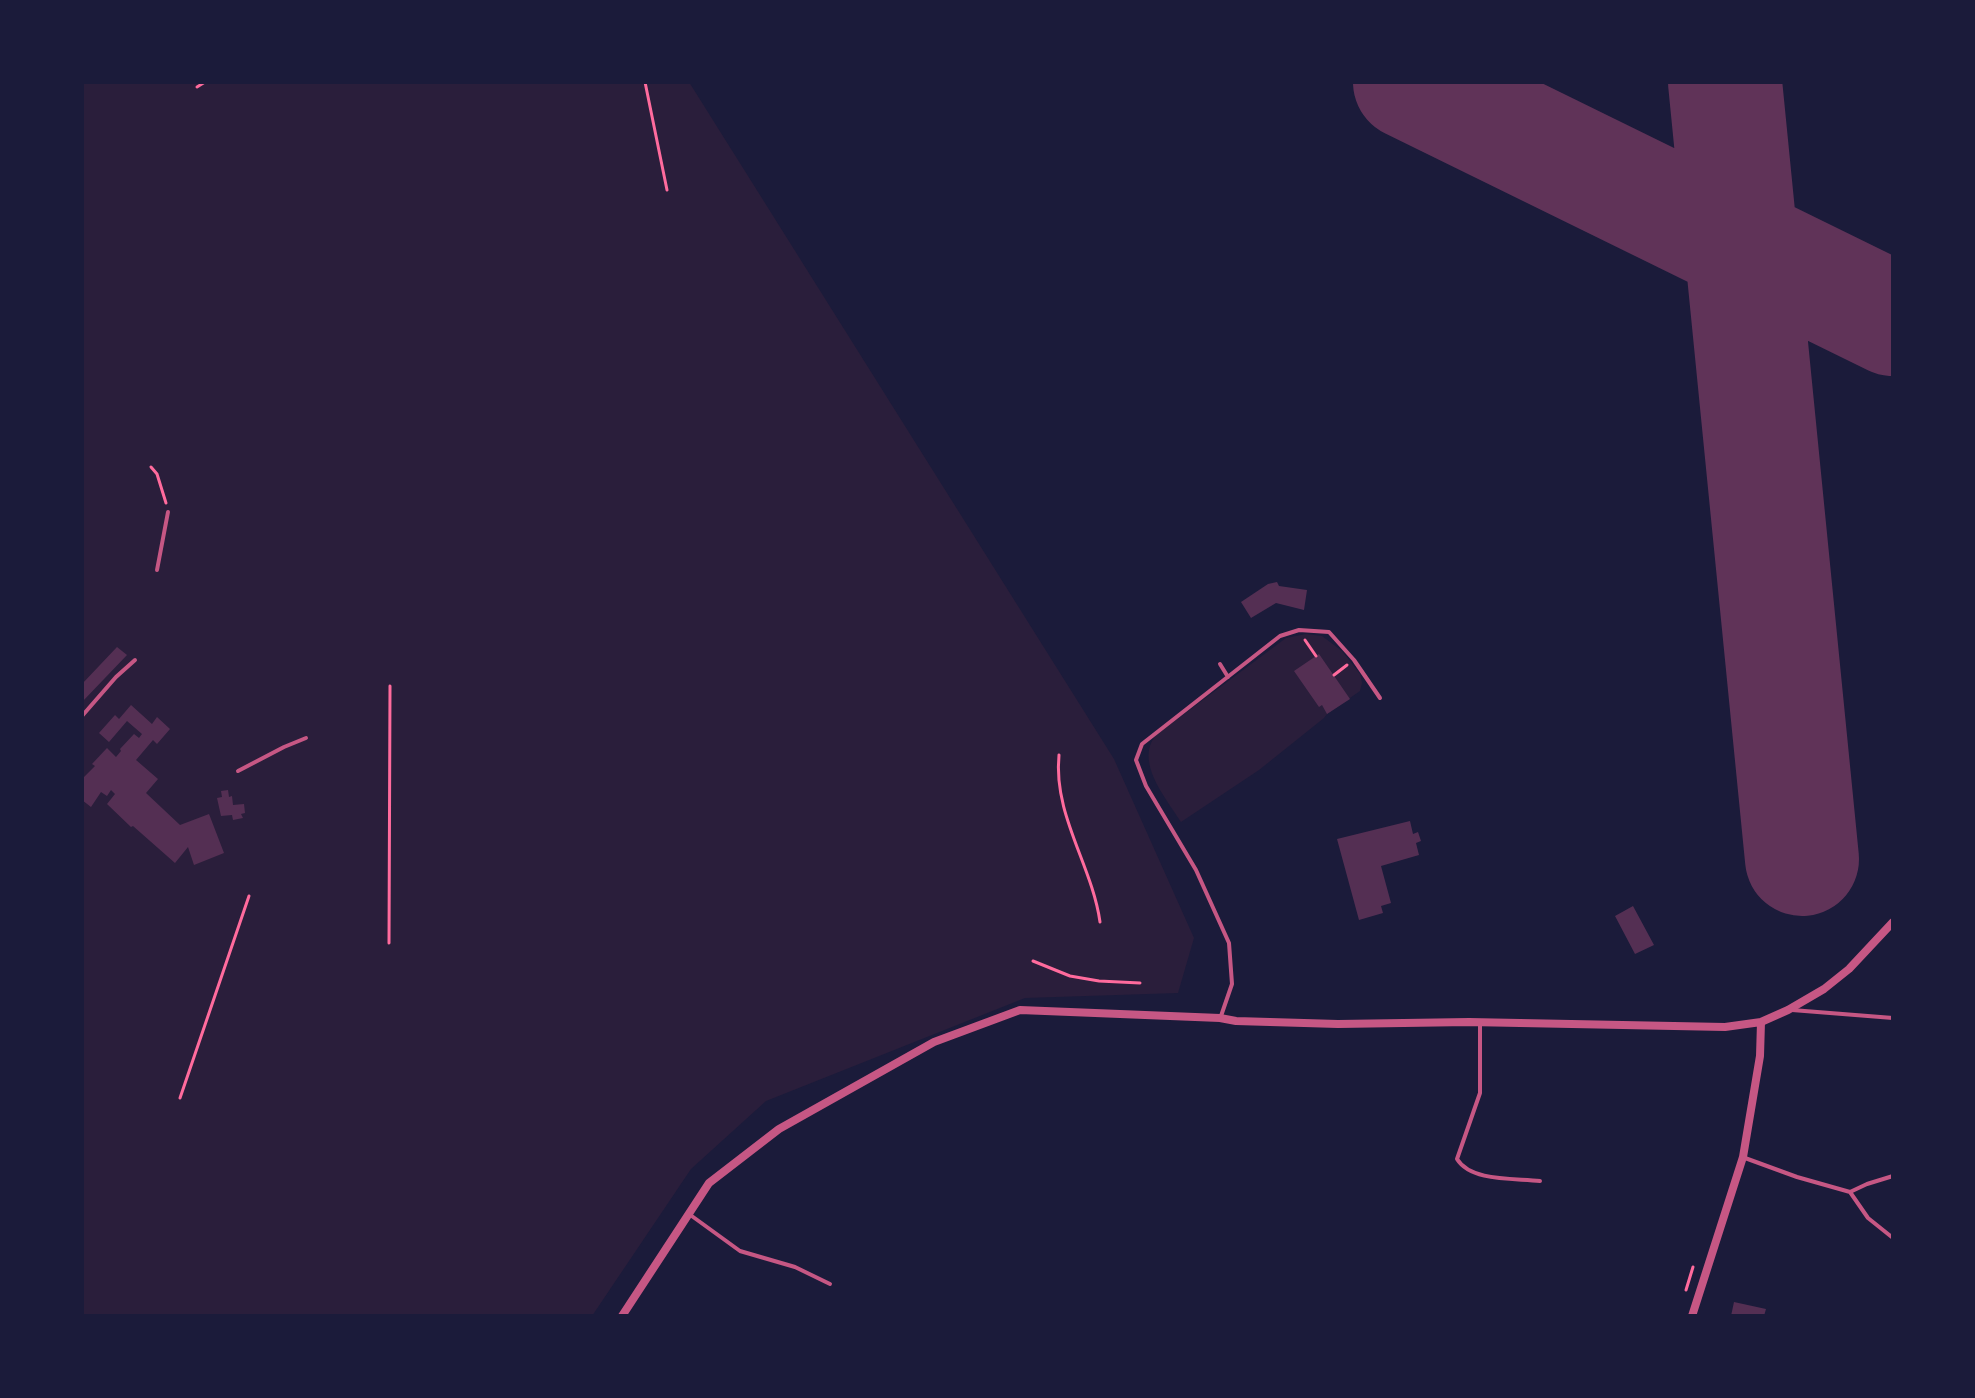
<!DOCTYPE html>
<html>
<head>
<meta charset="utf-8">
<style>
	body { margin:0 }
	#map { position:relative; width:1975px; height:1398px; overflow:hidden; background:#1b1b3a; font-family:Lato,sans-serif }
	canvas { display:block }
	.frame { position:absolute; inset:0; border:84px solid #1b1b3a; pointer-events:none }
</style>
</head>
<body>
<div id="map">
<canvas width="1975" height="1398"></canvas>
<div class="frame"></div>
</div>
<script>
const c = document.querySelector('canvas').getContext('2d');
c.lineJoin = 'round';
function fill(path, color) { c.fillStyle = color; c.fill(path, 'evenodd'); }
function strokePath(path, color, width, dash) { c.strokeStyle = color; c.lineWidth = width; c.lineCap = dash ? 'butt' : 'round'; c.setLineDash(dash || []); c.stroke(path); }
const green = new Path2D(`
	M82,82H689L1114,759L1194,938L1178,993L1025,998L766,1101L691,1169L592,1316H82Z
	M1306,634L1322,636L1342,651L1360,674L1362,683L1360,691L1327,714L1324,718L1259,770L1181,822C1167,799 1134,762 1156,735L1286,638Z`);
const runway = new Path2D(`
	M1410,82L1893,319
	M1725,82L1802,859`);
const building = new Path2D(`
	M1277,582L1279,586L1307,590L1304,610L1276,603L1251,618L1241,602L1268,584Z
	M117,647L127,655L82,702V684Z
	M1319,654L1350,699L1327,714L1322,705L1319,707L1294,671Z
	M131,705L152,724L157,717L170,729L157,744L153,740L136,760L158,779L146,793L180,825L209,814L224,853L194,865L188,847L175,863L133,826L131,827L107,804L115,794L111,790L107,796L101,792L91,807L82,800V779L95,766L92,764L107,748L116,757L121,751L120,749L134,734L139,738L142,734L127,721L109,742L99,733L115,715L119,719Z
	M228,790L229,797L232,796L233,805L244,804L245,813L241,814L243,818L233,820L232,815L221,816L217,798L222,797L221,791Z
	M1410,821L1413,834L1418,832L1421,841L1416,843L1419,855L1381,866L1391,903L1381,906L1383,913L1359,920L1337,839Z
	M1633,906L1654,945L1635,954L1615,916Z
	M1734,1302L1766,1309L1764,1316H1731Z`);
const path = new Path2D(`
	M645,82L667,190
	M197,87L205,82
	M151,467L157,474L166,503
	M1305,640L1316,656
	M1334,675L1347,665
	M1059,755C1053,815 1092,865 1100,922
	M389,943L390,686
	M1033,961L1070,976L1099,981L1140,983
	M180,1098L249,896
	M1686,1290L1693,1267`);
const service = new Path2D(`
	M157,570L168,512
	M1220,664L1228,677
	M82,716L116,677L135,660
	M238,771L284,747L306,738
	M1792,1010L1893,1018
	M1221,1016L1232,984L1229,943L1196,870L1146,786L1136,760L1142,744L1280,636L1299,630L1329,632L1354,660L1380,698
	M1480,1023V1093L1457,1159C1471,1182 1515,1178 1540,1181
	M1745,1158L1797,1177L1850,1192L1868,1218L1893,1238
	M1850,1192L1867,1184L1893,1176
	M689,1214L740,1251L795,1267L830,1284`);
const minor = new Path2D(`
	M622,1316L709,1183L779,1129L934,1042L1020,1010L1220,1018L1236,1021L1338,1024L1469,1022L1725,1027L1761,1022L1788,1010L1824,989L1849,969L1893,922
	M1692,1316L1743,1157L1760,1056L1761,1022`);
fill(green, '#2a1e3b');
strokePath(runway, '#603358', 114);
fill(building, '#542f53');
strokePath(path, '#ff6b9d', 3);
strokePath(service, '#c65784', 4);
strokePath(minor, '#c65784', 8);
</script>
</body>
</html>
